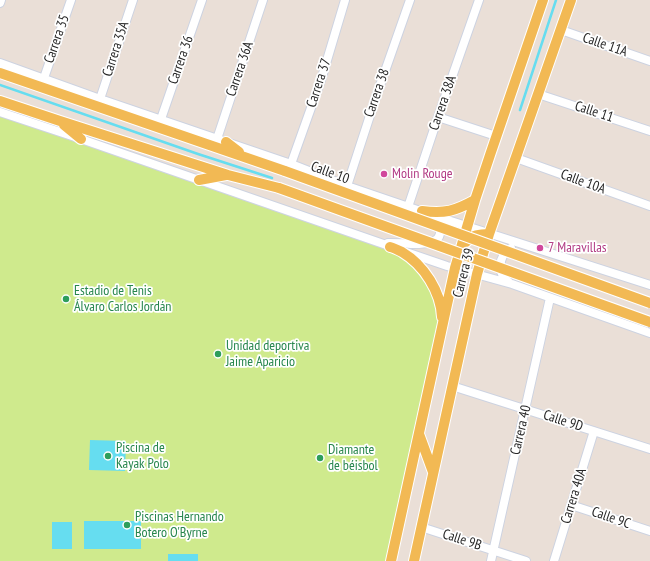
<!DOCTYPE html>
<html>
<head>
<meta charset="utf-8">
<style>
	body { margin:0 }
	canvas { display:block; background:#eadfd7 }
</style>
</head>
<body>
<canvas width="650" height="561"></canvas>
<script>
const c = document.querySelector('canvas').getContext('2d');
c.lineJoin = 'round';
function fill(path, color) { c.fillStyle = color; c.fill(path, 'evenodd'); }
function strokePath(path, color, width, dash) { c.strokeStyle = color; c.lineWidth = width; c.lineCap = dash ? 'butt' : 'round'; c.setLineDash(dash || []); c.stroke(path); }
function write(font, color, halo, rows, align = 'center') {
  c.font = font + ' "PT Sans Narrow",sans-serif'; c.lineWidth = 3.5; c.setLineDash([]); c.textBaseline = 'middle'; c.strokeStyle = halo; c.fillStyle = color; for (const [text, x, y, turn = 0] of rows) {
    c.save(); c.translate(x, y); c.rotate((+turn || 0) * Math.PI / 180); c.textAlign = isNaN(turn) ? turn : align; if (halo) c.strokeText(text, 0, 0); c.fillText(text, 0, 0); c.restore();
  }
}
const pitch = new Path2D(`
	M0,112L390,247L414,261L442,308L391,561H0Z`);
const water = new Path2D(`
	M90,440L126,441L125,471L89,470Z
	M84,521H141V549H84Z
	M52,522H72V549H52Z
	M168,554H198V561H168Z`);
const stream = new Path2D(`
	M0,85L198,154L272,178
	M520,110L556,0`);
const minor = new Path2D(`
	M0,3L1,0
	M561,30L650,61
	M0,63L100,99L291,164L347,186L432,215L650,285
	M44,78L71,0
	M538,94L650,131
	M100,99L133,0
	M0,112L81,139L395,248
	M438,117L496,136
	M161,119L202,0
	M217,139L263,0
	M516,158L650,206
	M291,164L322,77L345,0
	M347,186L377,94L410,0
	M408,207L438,117L479,0
	M388,243C396,243 403,243 411,244C426,244 448,244 437,222
	M406,252L447,266L512,284L650,333
	M510,283C496,274 498,256 511,248
	M452,386L650,449
	M571,505L650,531
	M421,527L526,561
	M491,561L550,298
	M554,561L594,431`);
const major = new Path2D(`
	M0,73L285,171
	M0,101L60,121L228,175L279,188
	M64,125L81,139
	M226,142L239,152
	M199,180L226,175
	M422,211C445,214 455,211 475,200
	M466,242C472,235 480,234 489,234
	M390,247C394,248 398,250 402,252C424,265 441,292 442,317
	M419,434L433,472
	M391,561L455,268L475,200L490,155L543,0
	M414,561L477,274L489,234L571,0`);
const majorBridge = new Path2D(`
	M285,171L650,303
	M279,188L650,322`);
const markers = [
	[384,174,4,"#d1479c"],
	[540,248,4,"#d1479c"],
	[66,299,4,"#2e9e5b"],
	[218,354,4,"#2e9e5b"],
	[108,456,4,"#2e9e5b"],
	[320,458,4,"#2e9e5b"],
	[127,525,4,"#2e9e5b"]
];
const streetNames = [
	["Carrera 35",57,39,-71],
	["Calle 11A",605,45,19],
	["Carrera 35A",116,49,-72],
	["Carrera 36",181,60,-71],
	["Carrera 36A",240,69,-71],
	["Carrera 37",319,83,-72],
	["Carrera 38",377,93,-71],
	["Carrera 38A",443,103,-71],
	["Calle 11",594,112,18],
	["Calle 10",330,173,20],
	["Calle 10A",583,182,20],
	["Carrera 39",464,273,-76],
	["Calle 9D",563,421,18],
	["Carrera 40",521,430,-77],
	["Carrera 40A",574,496,-73],
	["Calle 9C",611,518,19],
	["Calle 9B",462,540,18]
];
const hotelNames = [
	["Molin Rouge",392,174],
	["7 Maravillas",548,248]
];
const leisureNames = [
	["Estadio de Tenis",74,291],
	["Álvaro Carlos Jordán",74,307],
	["Unidad deportiva",226,346],
	["Jaime Aparicio",226,362],
	["Piscina de",116,448],
	["Kayak Polo",116,464],
	["Diamante",328,450],
	["de béisbol",328,466],
	["Piscinas Hernando",135,517],
	["Botero O'Byrne",135,533]
];
fill(pitch, '#cfea8d');
fill(water, '#66ddf0');
strokePath(stream, '#66ddf0', 2.5);
strokePath(minor, '#cdd3e1', 10);
strokePath(major, '#fff', 12);
strokePath(minor, '#fff', 8);
strokePath(major, '#f2b954', 10);
strokePath(majorBridge, '#fff', 12, []);
strokePath(majorBridge, '#f2b954', 10);
for (const [x, y, r, color] of markers) { const dot = new Path2D(); dot.arc(x, y, r, 0, 2 * Math.PI); c.fillStyle = color; c.fill(dot); strokePath(dot, '#fff', 1.5); }
write('14px', '#272727', '#fff', streetNames);
write('14px', '#b23c85', '#fff', hotelNames, 'left');
write('14px', '#27864d', '#fff', leisureNames, 'left');
</script>
</body>
</html>
